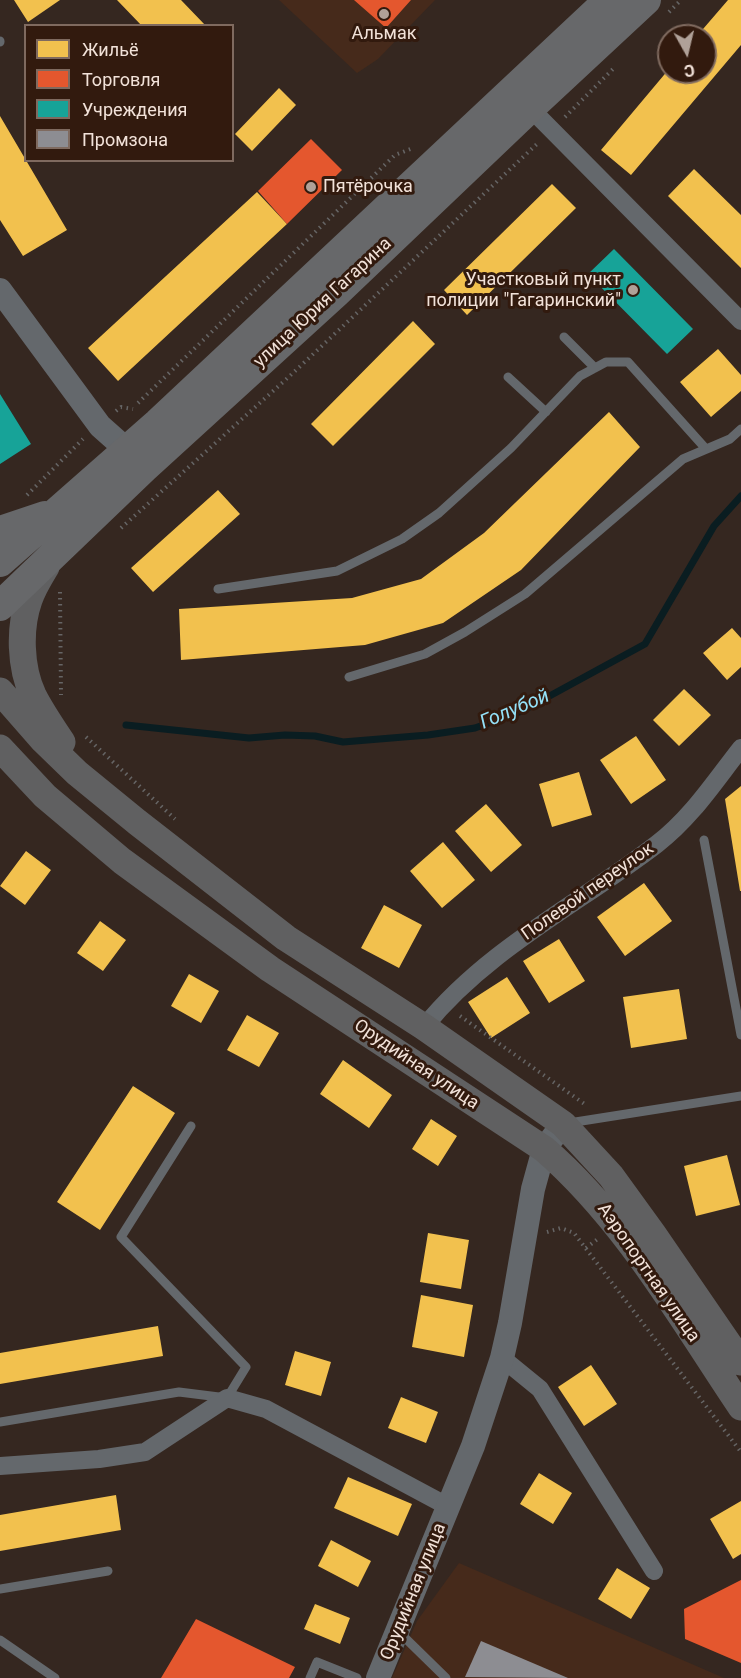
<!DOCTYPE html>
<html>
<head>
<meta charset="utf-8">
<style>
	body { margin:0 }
	#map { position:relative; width:741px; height:1678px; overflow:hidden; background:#352720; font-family:Roboto,sans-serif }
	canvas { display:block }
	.legend { position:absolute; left:24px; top:24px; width:210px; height:138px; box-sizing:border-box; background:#321a0e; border:2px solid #7f6a5f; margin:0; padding:8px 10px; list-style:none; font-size:18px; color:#f2e2d9 }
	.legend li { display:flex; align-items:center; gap:12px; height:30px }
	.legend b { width:30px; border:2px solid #7f6a5f }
	.north { position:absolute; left:657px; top:24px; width:60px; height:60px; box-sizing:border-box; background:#321a0e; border:2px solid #7f6a5f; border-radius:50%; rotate:172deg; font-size:16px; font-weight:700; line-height:24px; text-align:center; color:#f2e2d9 }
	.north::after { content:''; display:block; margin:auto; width:21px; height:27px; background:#b0a198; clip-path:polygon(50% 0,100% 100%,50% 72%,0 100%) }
</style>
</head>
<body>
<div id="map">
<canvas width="741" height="1678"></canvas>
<ul class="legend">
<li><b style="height:16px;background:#f2c14e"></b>Жильё</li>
<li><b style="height:16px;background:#e4572e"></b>Торговля</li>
<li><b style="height:16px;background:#17a398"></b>Учреждения</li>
<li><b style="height:16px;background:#8d8d92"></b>Промзона</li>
</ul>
<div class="north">С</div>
</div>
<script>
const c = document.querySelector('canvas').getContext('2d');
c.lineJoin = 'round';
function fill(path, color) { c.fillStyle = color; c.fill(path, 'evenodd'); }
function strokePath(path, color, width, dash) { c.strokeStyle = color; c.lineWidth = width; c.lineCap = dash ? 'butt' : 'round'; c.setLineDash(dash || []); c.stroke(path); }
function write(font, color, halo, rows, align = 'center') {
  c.font = font + ' Roboto,sans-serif'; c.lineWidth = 6; c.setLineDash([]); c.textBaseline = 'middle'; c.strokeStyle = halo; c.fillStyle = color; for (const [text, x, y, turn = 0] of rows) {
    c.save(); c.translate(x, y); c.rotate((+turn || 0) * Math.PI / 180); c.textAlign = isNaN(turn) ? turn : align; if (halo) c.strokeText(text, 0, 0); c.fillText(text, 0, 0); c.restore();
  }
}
const built = new Path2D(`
	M279,0H435L378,59L357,73Z
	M459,1563L724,1678H392L417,1621Z`);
const homes = new Path2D(`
	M14,0H60L28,22Z
	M117,0H181L206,26H142Z
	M728,0H741V45L631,175L601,150L669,69V72H705V36H697Z
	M279,88L296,105L252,151L235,134Z
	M0,116L67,230L23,256L0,220Z
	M694,169L741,215V268L668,196Z
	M552,184L576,208L467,315L444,290Z
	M257,192L287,224L118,381L88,348Z
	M413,321L435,344L333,446L311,424Z
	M718,349L741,375V391L711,417L680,382Z
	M609,412L640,447L521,570L443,623L365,645L181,660L179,609L352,598L421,579L484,533Z
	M218,490L240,514L153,592L131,568Z
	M732,628L741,638V667L727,680L703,653Z
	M684,689L711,715L679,746L653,720Z
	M636,736L666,780L631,804L600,760Z
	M579,772L592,815L552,827L539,784Z
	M741,786V891H740L725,799Z
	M486,804L522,845L491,872L455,831Z
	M443,842L475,880L442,908L410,871Z
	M26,851L51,870L25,905L0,886Z
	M644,883L672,921L625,956L597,917Z
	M384,905L422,925L399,968L361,948Z
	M100,921L126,940L103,971L77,953Z
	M559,939L585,981L549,1003L523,961Z
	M189,974L219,991L201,1023L171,1006Z
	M507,977L530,1013L491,1038L468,1002Z
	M679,989L687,1039L631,1048L623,997Z
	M247,1015L279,1033L259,1067L227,1050Z
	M343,1060L392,1095L369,1128L320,1094Z
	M133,1086L175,1113L100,1230L57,1202Z
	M431,1119L457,1136L438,1166L412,1149Z
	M727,1155L740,1205L696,1216L684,1166Z
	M428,1233L469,1240L461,1289L420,1282Z
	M421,1295L473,1305L464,1357L412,1347Z
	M158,1326L163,1356L0,1384V1353Z
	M295,1351L331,1362L321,1396L285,1385Z
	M591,1365L617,1404L584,1426L558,1387Z
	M401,1397L438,1412L426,1443L388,1428Z
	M539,1473L572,1493L553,1524L520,1504Z
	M348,1477L412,1504L398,1536L334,1508Z
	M116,1495L121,1530L0,1551V1515Z
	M741,1501V1554L733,1559L710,1519Z
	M331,1540L371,1561L358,1587L318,1566Z
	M617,1568L650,1588L631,1619L598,1599Z
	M315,1604L350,1618L340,1644L304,1629Z`);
const shops = new Path2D(`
	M354,0H411L386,28Z
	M311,139L342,170L287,224L258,191Z
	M741,1580V1663L685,1639L684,1609Z
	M196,1619L295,1667L289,1678H161Z`);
const public = new Path2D(`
	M614,249L693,329L667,354L588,274Z
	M0,394L31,444L0,464Z`);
const industry = new Path2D(`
	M481,1641L568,1678L465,1677Z`);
const stream = new Path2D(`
	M126,725L249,738L285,735L315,736L343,742L428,735L475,728L522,711L645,644L714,526L741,496`);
const path = new Path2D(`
	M669,12L681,0
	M565,117L613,69
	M138,403L395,155L413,148
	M116,411L121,407L133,409
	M27,495L83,439
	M121,528L293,373L538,143
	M60,592L61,695
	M86,737L175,819
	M460,1016L586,1105
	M547,1232L561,1228L574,1233L741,1452
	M586,1248L599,1238`);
const service = new Path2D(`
	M0,41V42
	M564,337L595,368
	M508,377L546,412
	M218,589L337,571L402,539L439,513L511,448L580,376L606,362H628L706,449
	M349,677L425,654L465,632L525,594L683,459L730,439L741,429
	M704,840L741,1035
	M569,1123L741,1096
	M0,1422L179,1392L227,1398L246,1367L121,1237L191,1126
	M0,1589L108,1571
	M400,1633L446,1678
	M0,1640L55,1678
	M310,1678L317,1662L357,1678`);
const minor = new Path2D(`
	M530,108L741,321
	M424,1027C487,949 579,904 657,844C692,817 715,781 741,748
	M502,1358L540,1389L654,1571
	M0,1466L99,1459L145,1452L227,1398L266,1409L449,1507`);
const tertiary = new Path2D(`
	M0,290L100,426L127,450
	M378,1678L473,1446L502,1358L510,1323L533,1189L544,1149L563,1124`);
const secondary = new Path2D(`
	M46,567C40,577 33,588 29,600C19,628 20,667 33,695C41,711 52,727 62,742
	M0,691L43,740L77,773L137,822L286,938L424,1027L563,1124L611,1176L653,1234L741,1362
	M0,748L45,796L122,861L270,969L544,1149C626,1220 681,1318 741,1407`);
const primary = new Path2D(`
	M0,531L45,516
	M0,562L158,423L609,0
	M0,606L144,468L337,292L530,108L646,0`);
const markers = [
	[384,14,6,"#b0a198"],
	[311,187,6,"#b0a198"],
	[633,290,6,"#b0a198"]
];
const poiNames = [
	["Альмак",384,34],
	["Пятёрочка",323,187,"left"],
	["Участковый пункт",621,280,"right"],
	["полиции \"Гагаринский\"",621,301,"right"]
];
const streetNames = [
	["улица Юрия Гагарина",323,303,-43],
	["Полевой переулок",588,892,-35],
	["Орудийная улица",416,1065,34],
	["Аэропортная улица",648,1273,55],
	["Орудийная улица",414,1592,-68]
];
const waterNames = [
	["Голубой",515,710,-23]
];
fill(built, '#462a1b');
fill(homes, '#f2c14e');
fill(shops, '#e4572e');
fill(public, '#17a398');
fill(industry, '#8d8d92');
strokePath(stream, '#0a1d21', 7);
strokePath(path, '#666565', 4, [1.5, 4.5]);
strokePath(service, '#64686c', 9);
strokePath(minor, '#64686c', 18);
strokePath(tertiary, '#64686c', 24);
strokePath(secondary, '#606061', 27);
strokePath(primary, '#67686a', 30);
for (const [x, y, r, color] of markers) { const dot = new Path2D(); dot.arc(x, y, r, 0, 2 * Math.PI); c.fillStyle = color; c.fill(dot); strokePath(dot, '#321a0e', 2); }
write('18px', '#f2e2d9', '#321a0e', poiNames);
write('18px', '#f2e2d9', '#321a0e', streetNames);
write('italic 20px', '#94e1f8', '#321a0e', waterNames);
</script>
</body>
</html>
